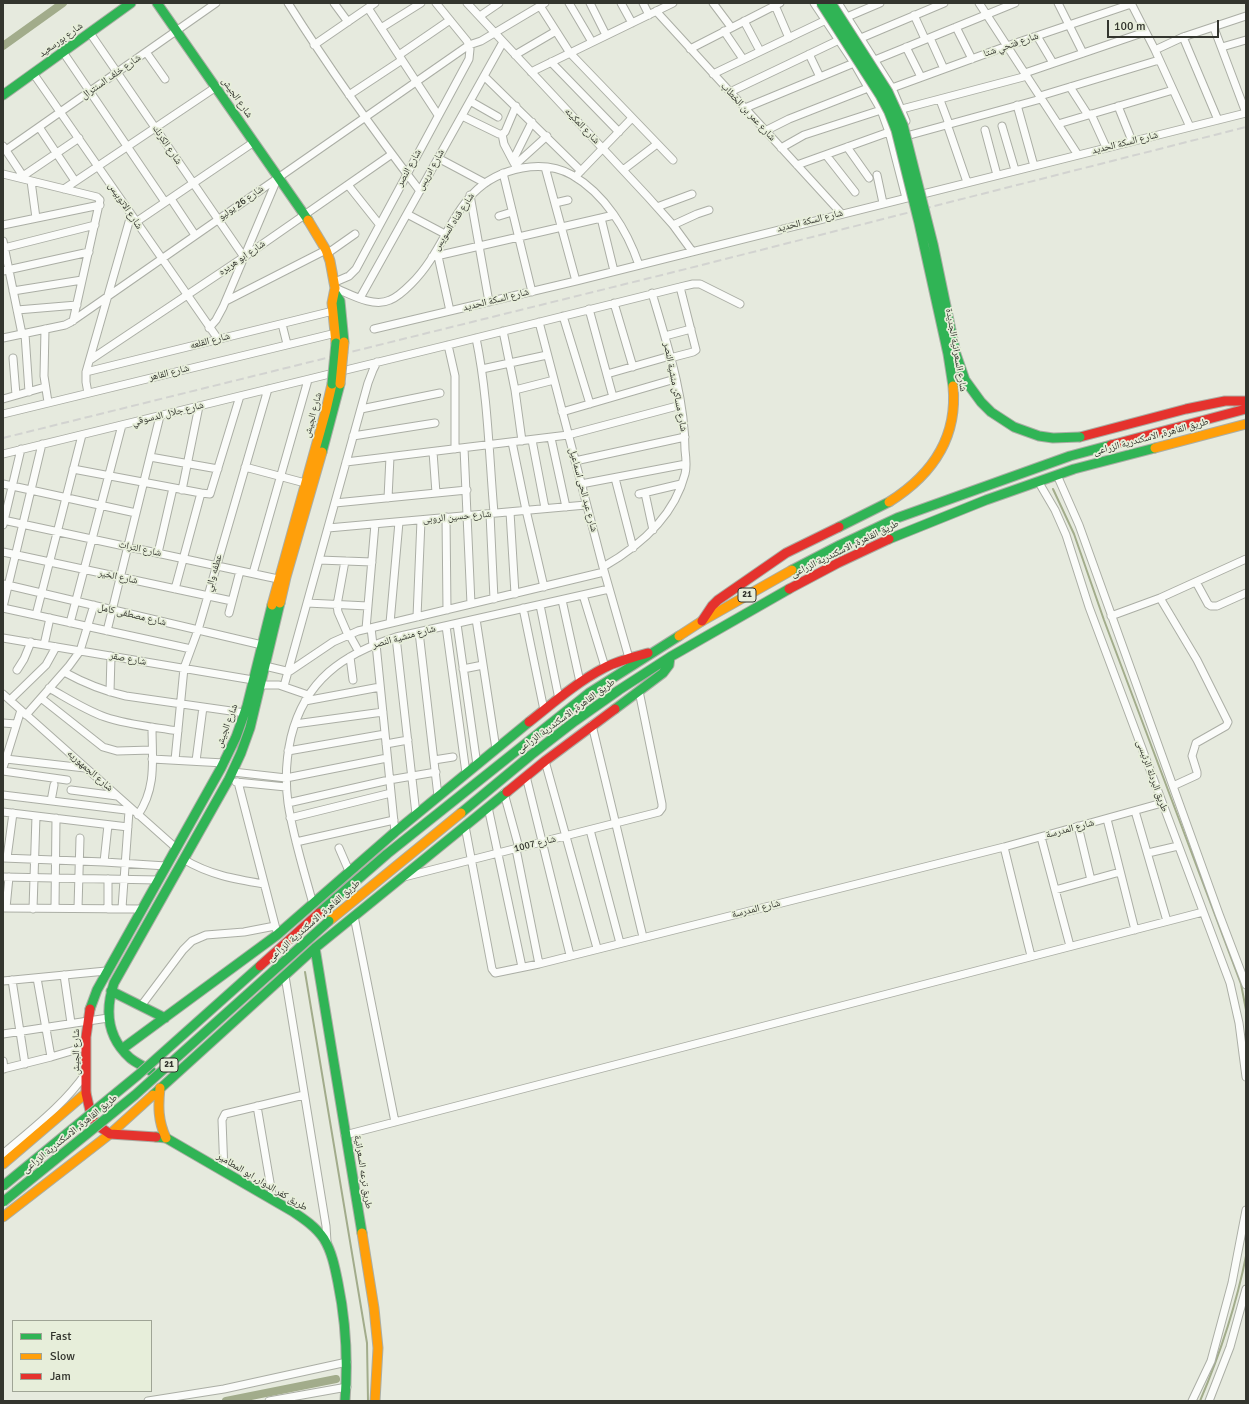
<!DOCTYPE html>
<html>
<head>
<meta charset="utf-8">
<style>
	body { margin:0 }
	#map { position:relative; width:1249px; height:1404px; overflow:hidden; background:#e6eade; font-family:Signika,sans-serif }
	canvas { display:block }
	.frame { position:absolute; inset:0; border:4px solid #33352e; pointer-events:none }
	.legend { position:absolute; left:12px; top:1320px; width:140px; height:72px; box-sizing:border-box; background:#e7eeda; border:1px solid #9fa495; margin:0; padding:5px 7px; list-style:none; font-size:12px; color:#33352e }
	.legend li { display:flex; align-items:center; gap:8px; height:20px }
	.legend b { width:20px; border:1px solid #9fa495 }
	.scale { position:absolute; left:1107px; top:20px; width:112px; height:18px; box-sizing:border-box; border:2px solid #33352e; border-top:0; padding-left:5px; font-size:12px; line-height:14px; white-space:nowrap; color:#33352e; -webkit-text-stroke:3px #e7eeda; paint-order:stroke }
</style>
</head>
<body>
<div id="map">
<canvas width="1249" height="1404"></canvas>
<div class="frame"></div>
<ul class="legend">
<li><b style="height:5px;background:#30b455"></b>Fast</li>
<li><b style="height:5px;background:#ff9f0a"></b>Slow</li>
<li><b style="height:5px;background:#e5322d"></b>Jam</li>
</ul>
<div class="scale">100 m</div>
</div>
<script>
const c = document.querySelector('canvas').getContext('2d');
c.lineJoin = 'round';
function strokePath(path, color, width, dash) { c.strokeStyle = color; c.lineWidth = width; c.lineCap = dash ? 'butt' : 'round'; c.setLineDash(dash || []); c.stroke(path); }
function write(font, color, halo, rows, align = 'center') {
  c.font = font + ' Signika,"Noto Naskh Arabic",sans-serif'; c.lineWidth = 3.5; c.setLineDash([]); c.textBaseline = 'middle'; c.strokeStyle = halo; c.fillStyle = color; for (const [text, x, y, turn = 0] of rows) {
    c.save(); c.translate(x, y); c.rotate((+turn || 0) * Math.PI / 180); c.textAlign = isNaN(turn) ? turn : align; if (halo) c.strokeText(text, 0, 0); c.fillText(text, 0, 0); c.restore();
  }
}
const stream = new Path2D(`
	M1053,489L1074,534L1104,620L1241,984L1246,1010
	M305,972L367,1343L368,1401
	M1200,1401C1220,1354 1236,1306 1246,1256`);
const canal = new Path2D(`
	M3,46L63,3
	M226,1401L336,1379`);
const street = new Path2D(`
	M288,3C329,68 373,130 420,191
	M334,3L348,22
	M467,3L648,197L673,225L692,251
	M569,3L592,42
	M590,3L606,35
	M621,3L632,23
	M643,3L649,15
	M713,3L731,27
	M774,3L789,38
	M814,3L854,63L881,110L889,132L906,198
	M838,3L892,88L906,121
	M979,3L1078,155
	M1058,3L1083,53
	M1131,3L1155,50L1190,127
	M540,6L570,53L673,160
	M368,8L438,115
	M656,11L841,213
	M914,15L925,39
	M480,16L499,3
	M847,17L880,3
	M744,21L760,51
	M956,27L972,59
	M381,28L421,3
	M1214,28L1246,113
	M724,31L743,59
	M90,33L244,257
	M1037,36L1053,63
	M1183,37L1218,120
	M861,38L944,3
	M930,38L944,69
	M314,45L375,3
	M906,47L921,77
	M1222,47L1246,40
	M690,49L780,3
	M1155,50L1183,37L1246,16
	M63,52L165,202
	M146,52L165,79
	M809,54L820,77
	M399,55L450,20
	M515,55L556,31
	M875,60L1015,3
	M551,62L619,132
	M531,72L673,3
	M33,73L218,339
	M1025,73L1145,32
	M713,74L826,20
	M484,76L581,171
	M1070,87L1088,115
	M892,88L1007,46L1131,4
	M730,92L839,40
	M349,95L402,60
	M1040,96L1159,60
	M940,100L949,124
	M470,101L498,117
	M1017,105L1034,166
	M1118,106L1132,141
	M745,108L854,63
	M902,109L1027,76
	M1091,114L1106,147
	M462,116L499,134H502L505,132L516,106
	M947,124L967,182
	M1058,124L1173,90
	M1002,126L1015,170
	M39,127L75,181
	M985,130L997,175
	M765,131L789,119L868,88
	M502,134L504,144L514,163
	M910,135L1041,99
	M3,146L25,179
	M847,147L869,178
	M781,148L804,135L881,110
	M6,150L216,3
	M826,155L855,192
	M438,158L485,183
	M513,160L532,122
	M515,165L547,136
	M797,165L889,132
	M545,167L576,281
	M623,170L657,144
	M503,173L532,292
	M3,174L97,197L100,200L73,321
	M578,174L632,118
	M877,175L883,203
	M23,176L79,138
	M31,181L36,218
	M348,185L379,224
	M64,189L216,87
	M470,195L489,302
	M171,199L195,235
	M555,203L568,200
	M657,207L692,194
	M407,214L445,234
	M499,216L512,212
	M601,218L614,271
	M136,222L254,142
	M3,225L100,205
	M673,225L697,214L709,210
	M3,241L22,334
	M4,248L95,225
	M328,253L355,234
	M438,256L450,311
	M432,257L614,215
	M3,271L89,252
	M335,282L349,276L356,269L469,59L470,49L467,41L436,3
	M335,288C350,294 373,308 390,300C398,297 405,290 411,284C453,243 453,181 522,168C539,165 556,166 572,175C605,194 627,230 639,265
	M13,291L82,280
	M360,298L503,42
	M226,301L326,250
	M614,303L633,367
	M589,309L613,397
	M17,310L77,305
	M563,316L590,404
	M539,322L603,567L629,658
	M282,324L287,344
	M209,328L216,320L223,307L278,177
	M45,329L44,376L48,402
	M374,329L576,281L1246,113
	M503,331L515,390L522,441
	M25,334L29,392
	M665,336L691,329
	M3,338L65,325L71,322L469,45L481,41L545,3
	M476,338C488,396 489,455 494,513
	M448,345L455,376V449
	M13,358L16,395
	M670,358L693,352L696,350L680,287
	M90,360L244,257L392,154
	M482,369L547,355
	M86,372L333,311
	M607,374L670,356
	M515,390L554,380
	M88,393L86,382V372L131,215
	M3,399L45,387
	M361,409L440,393
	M562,412L675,379
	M3,414L336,333
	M353,436L435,423
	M551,438L566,507
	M532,440L545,508
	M512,442L526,510L544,587
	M464,448L471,604
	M433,452L436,493
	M3,454L448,345L680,287L693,284H700L740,304
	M150,457L218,469
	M575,461L685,437
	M346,462L568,435L681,405
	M245,467L305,483
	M73,469L201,493L210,494L240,396
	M1057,475L1079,525L1219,914L1246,985
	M615,478L633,548
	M1038,481L1055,510L1066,535L1089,607L1230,983L1239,1023L1246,1077
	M3,484L136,513
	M581,484L686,464
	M182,490L199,406
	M645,493L653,530
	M639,494L681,484
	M388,498L390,457
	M335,503L467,490
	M510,512L515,594
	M490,514L494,599
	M446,517L447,610
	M3,520L278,579
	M3,525L21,449
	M328,528L586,505
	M3,552L232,601
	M158,553L173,488
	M319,560L372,562
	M345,561L337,605L338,612L348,635
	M603,567C640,546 674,517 685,474C687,467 686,458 685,450C685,397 667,344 652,293
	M253,573L308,380
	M1196,582L1208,604L1211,606H1217L1246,593
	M3,584L262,645
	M175,589L201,493
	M583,595L605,667
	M1160,598L1197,660L1228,722L1226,726L1196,743L1192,756L1197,772V775L1173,786
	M562,600L580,682
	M307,603L368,606
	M540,605L559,699
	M3,607L42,444
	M3,608L191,649
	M523,608L544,710
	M229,613L240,571
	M36,615L82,435
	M1111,616L1160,598L1246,559
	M417,617L421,520
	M476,619L496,749
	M70,623L122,425
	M390,623L399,522
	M457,624L477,765
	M446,626L466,773
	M371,628L373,645
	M366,629L375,524
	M107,631L160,416
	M419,632L438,796
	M349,634L359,652
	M396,637L416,814
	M3,638L253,680
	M376,644L395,832
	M44,645L50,618
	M350,657L353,680
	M265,666L286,671H290L333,642L358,631L604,572
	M463,669L483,665
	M17,670L24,659L31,642
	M64,672C84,683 103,691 126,696L245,713
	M260,685H279L308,695
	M284,686L368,383L373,370L377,362
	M49,688C67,698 85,710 105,717C128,725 154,727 178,731
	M110,692L111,656
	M3,694L176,848
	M41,698L103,747L117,751L152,750
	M10,700L46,665L56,647
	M305,701L380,687
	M26,715L69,666L80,651L94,605
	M3,723L16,724
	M295,724L383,712
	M592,725L643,937
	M386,744L408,740
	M288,751L385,734
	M6,759L85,768
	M152,759L224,763
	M175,760L184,668L198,630L268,389
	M434,760L453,757
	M196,761L203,707
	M545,761L597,948
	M3,768L21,710
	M3,771L67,780
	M233,772L286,778L387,758
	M526,776L570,955
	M236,782L286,787
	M238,782L276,929
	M71,790L117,796
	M504,793L519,848
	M3,795L134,811
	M51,801L54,785
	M288,803L389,780L436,772
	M488,807L522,967
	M1135,811L1167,921
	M3,812L128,827
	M138,815C157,787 152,759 152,727
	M290,818L391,793
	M1107,819L1135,930
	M465,826L492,969L495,973L539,964L1004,847L1162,803
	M1078,826L1091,880
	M590,830L620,943
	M1041,837L1070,946
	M296,842L394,820
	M1004,847L1031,956
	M339,848L349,871
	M516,849L539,964
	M1148,853L1178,846
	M3,858L104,862L166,866
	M7,858L13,813
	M183,859C210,875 234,879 264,884
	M104,862L108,825
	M3,877L158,880
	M404,877L659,812L662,808V804L639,691
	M108,879V909
	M1055,890L1120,872
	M313,904C304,871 293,837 288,803C285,781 286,759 291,737C305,680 343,654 396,637L609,589
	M3,908L142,909
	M6,908L9,877
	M55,908L56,818
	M78,908L80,838
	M122,908L129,811
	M33,909L36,816
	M354,916L395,1122
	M64,975L71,1023
	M285,976L326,1226L327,1242
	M37,978L51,1057
	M12,980L25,1064
	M3,981L106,971
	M141,1006L183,950L192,941L206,935L244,932L275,926
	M3,1034L108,1018
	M3,1061L4,1069
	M3,1069L51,1057L85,1047
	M257,1106L273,1200
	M345,1135L1203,912
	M3,1154C32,1129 64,1105 86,1073
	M224,1172L222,1120L225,1114L304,1095
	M148,1401L224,1389L347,1362
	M269,1401L347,1387
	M1192,1401L1211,1361L1232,1283L1246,1210
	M1209,1401L1230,1347L1246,1289`);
const fast = new Path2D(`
	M157,3L308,220
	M3,95L131,3
	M335,293L340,301L344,342
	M322,452L340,384
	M839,527L889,502
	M889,539L986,500L1074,469L1155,448
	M792,570L840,545L897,518L1070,456L1111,445
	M615,709L663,673L669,665L670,657
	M461,813L531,755L575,721L619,690L670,657L789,589
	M319,913L387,854L589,693L679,636
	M315,948L362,1233
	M111,991L165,1018
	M90,1009L97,990L221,768L236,737L247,706L272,605
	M122,1049L277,935L395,832L529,722
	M151,1071C144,1066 136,1063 130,1058C107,1037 105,1010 114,983L229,779L241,753L250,728L280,603
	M153,1095L315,948L507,792
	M156,1137L166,1138L292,1211C304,1219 316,1227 324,1239C332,1252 335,1268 338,1283C346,1322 348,1361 345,1401`);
const slow = new Path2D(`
	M308,220L326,250L330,261L335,288L332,303L336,343
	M1155,448L1246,424
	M280,603L286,577L322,452
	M272,605L326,410L332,384
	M679,636L702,621L792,570
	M329,921L461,813
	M160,1088C158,1106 158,1121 166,1138
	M3,1164L86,1093
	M3,1217L110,1134L153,1095
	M362,1233L374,1308L378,1348L375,1401`);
const jam = new Path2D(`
	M1080,437L1186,409L1225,401H1246
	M1111,445L1246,409
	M789,589L838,563L889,539
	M702,621L712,606L718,600L786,553L839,527
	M529,722C553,703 577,682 604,668C617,661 633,657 648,653
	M507,792L545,761L615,709
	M90,1009L86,1037V1093L91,1115L97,1125L110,1134L156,1137`);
const rail = new Path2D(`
	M3,438L678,271L1246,127`);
const fastBridge = new Path2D(`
	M821,3L880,95L889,112L896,130L919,223L948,354L953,386
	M831,3L888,92L903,125L933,244L956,354L965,380L981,402L991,412L1014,427L1039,436L1053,438L1080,437
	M332,384L336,343
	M3,1186L138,1075L260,966
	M3,1202L135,1095L329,921`);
const slowBridge = new Path2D(`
	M340,384L344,342
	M889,502C932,475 958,438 953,386`);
const jamBridge = new Path2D(`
	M260,966L319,913`);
const shields = [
	[747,595,18],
	[169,1065,18]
];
const shieldNames = [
	["21",747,595],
	["21",169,1065]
];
const streetNames = [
	["شارع بورسعيد",61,40,-36],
	["شارع فتحي شتا",1011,45,-19],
	["شارع خلف السنترال",111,77,-35],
	["شارع الجيش",237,98,55],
	["شارع عمر بن الخطاب",748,112,47],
	["شارع المكينه",582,126,46],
	["شارع السكة الحديد",1125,143,-14],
	["شارع الكرنك",167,145,56],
	["شارع النصر",409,168,-61],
	["شارع ادريس",431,170,-61],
	["شارع 26 يوليو",241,203,-35],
	["شارع الاتوبيس",125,206,56],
	["شارع السكة الحديد",810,221,-14],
	["شارع قناه السويس",454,222,-57],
	["شارع ابو هريره",242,258,-34],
	["شارع السكة الحديد",496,300,-14],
	["شارع القلعه",210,341,-14],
	["شارع السعرانية الجديدة",956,350,80],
	["شارع القاهر",169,373,-14],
	["شارع مساكن منشية النصر",675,387,79],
	["شارع جلال الدسوقي",168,414,-14],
	["شارع الجيش",313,415,-75],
	["طريق القاهرة, الاسكندرية الزراعى",1151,437,-15],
	["شارع عبد الحى اسماعيل",583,490,75],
	["شارع حسين الروبى",457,517,-5],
	["شارع التراث",140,549,12],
	["طريق القاهرة, الاسكندرية الزراعى",845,549,-26],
	["عطفه والي",214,573,-74],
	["شارع الخير",118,577,12],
	["شارع مصطفى كامل",132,615,13],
	["شارع منشية النصر",404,637,-15],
	["شارع صقر",128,659,10],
	["طريق القاهرة, الاسكندرية الزراعى",566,716,-36],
	["شارع الجيش",227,726,-69],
	["شارع الجمهوريه",90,771,41],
	["طريق البردلة الرئيسى",1152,776,70],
	["شارع المدرسة",1070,829,-15],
	["شارع 1007",535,844,-14],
	["شارع المدرسة",756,909,-14],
	["طريق القاهرة, الاسكندرية الزراعى",314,921,-41],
	["شارع الجيش",76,1052,-90],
	["طريق القاهرة, الاسكندرية الزراعى",70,1134,-39],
	["طريق ترعه السعرانية",363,1172,81],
	["طريق كفر الدوار, ابو المطامير",262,1182,31]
];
strokePath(stream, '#a2ac8b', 2);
strokePath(canal, '#a2ac8b', 8);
strokePath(street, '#abaea5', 9);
strokePath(fast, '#abaea5', 11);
strokePath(slow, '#abaea5', 11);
strokePath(jam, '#abaea5', 11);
strokePath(street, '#fbfcfa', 7);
strokePath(fast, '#30b455', 9);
strokePath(slow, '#ff9f0a', 9);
strokePath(jam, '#e5322d', 9);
strokePath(rail, '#d2d3d0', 2, [8, 4]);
strokePath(fastBridge, '#abaea5', 11, []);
strokePath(slowBridge, '#abaea5', 11, []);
strokePath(jamBridge, '#abaea5', 11, []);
strokePath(fastBridge, '#30b455', 9);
strokePath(slowBridge, '#ff9f0a', 9);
strokePath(jamBridge, '#e5322d', 9);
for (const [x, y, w] of shields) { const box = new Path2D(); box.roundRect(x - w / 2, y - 7, w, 14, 3); c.fillStyle = '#e7eeda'; c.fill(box); strokePath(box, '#33352e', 1); }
write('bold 9px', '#33352e', null, shieldNames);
write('10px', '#33352e', '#e7eeda', streetNames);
</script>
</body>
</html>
